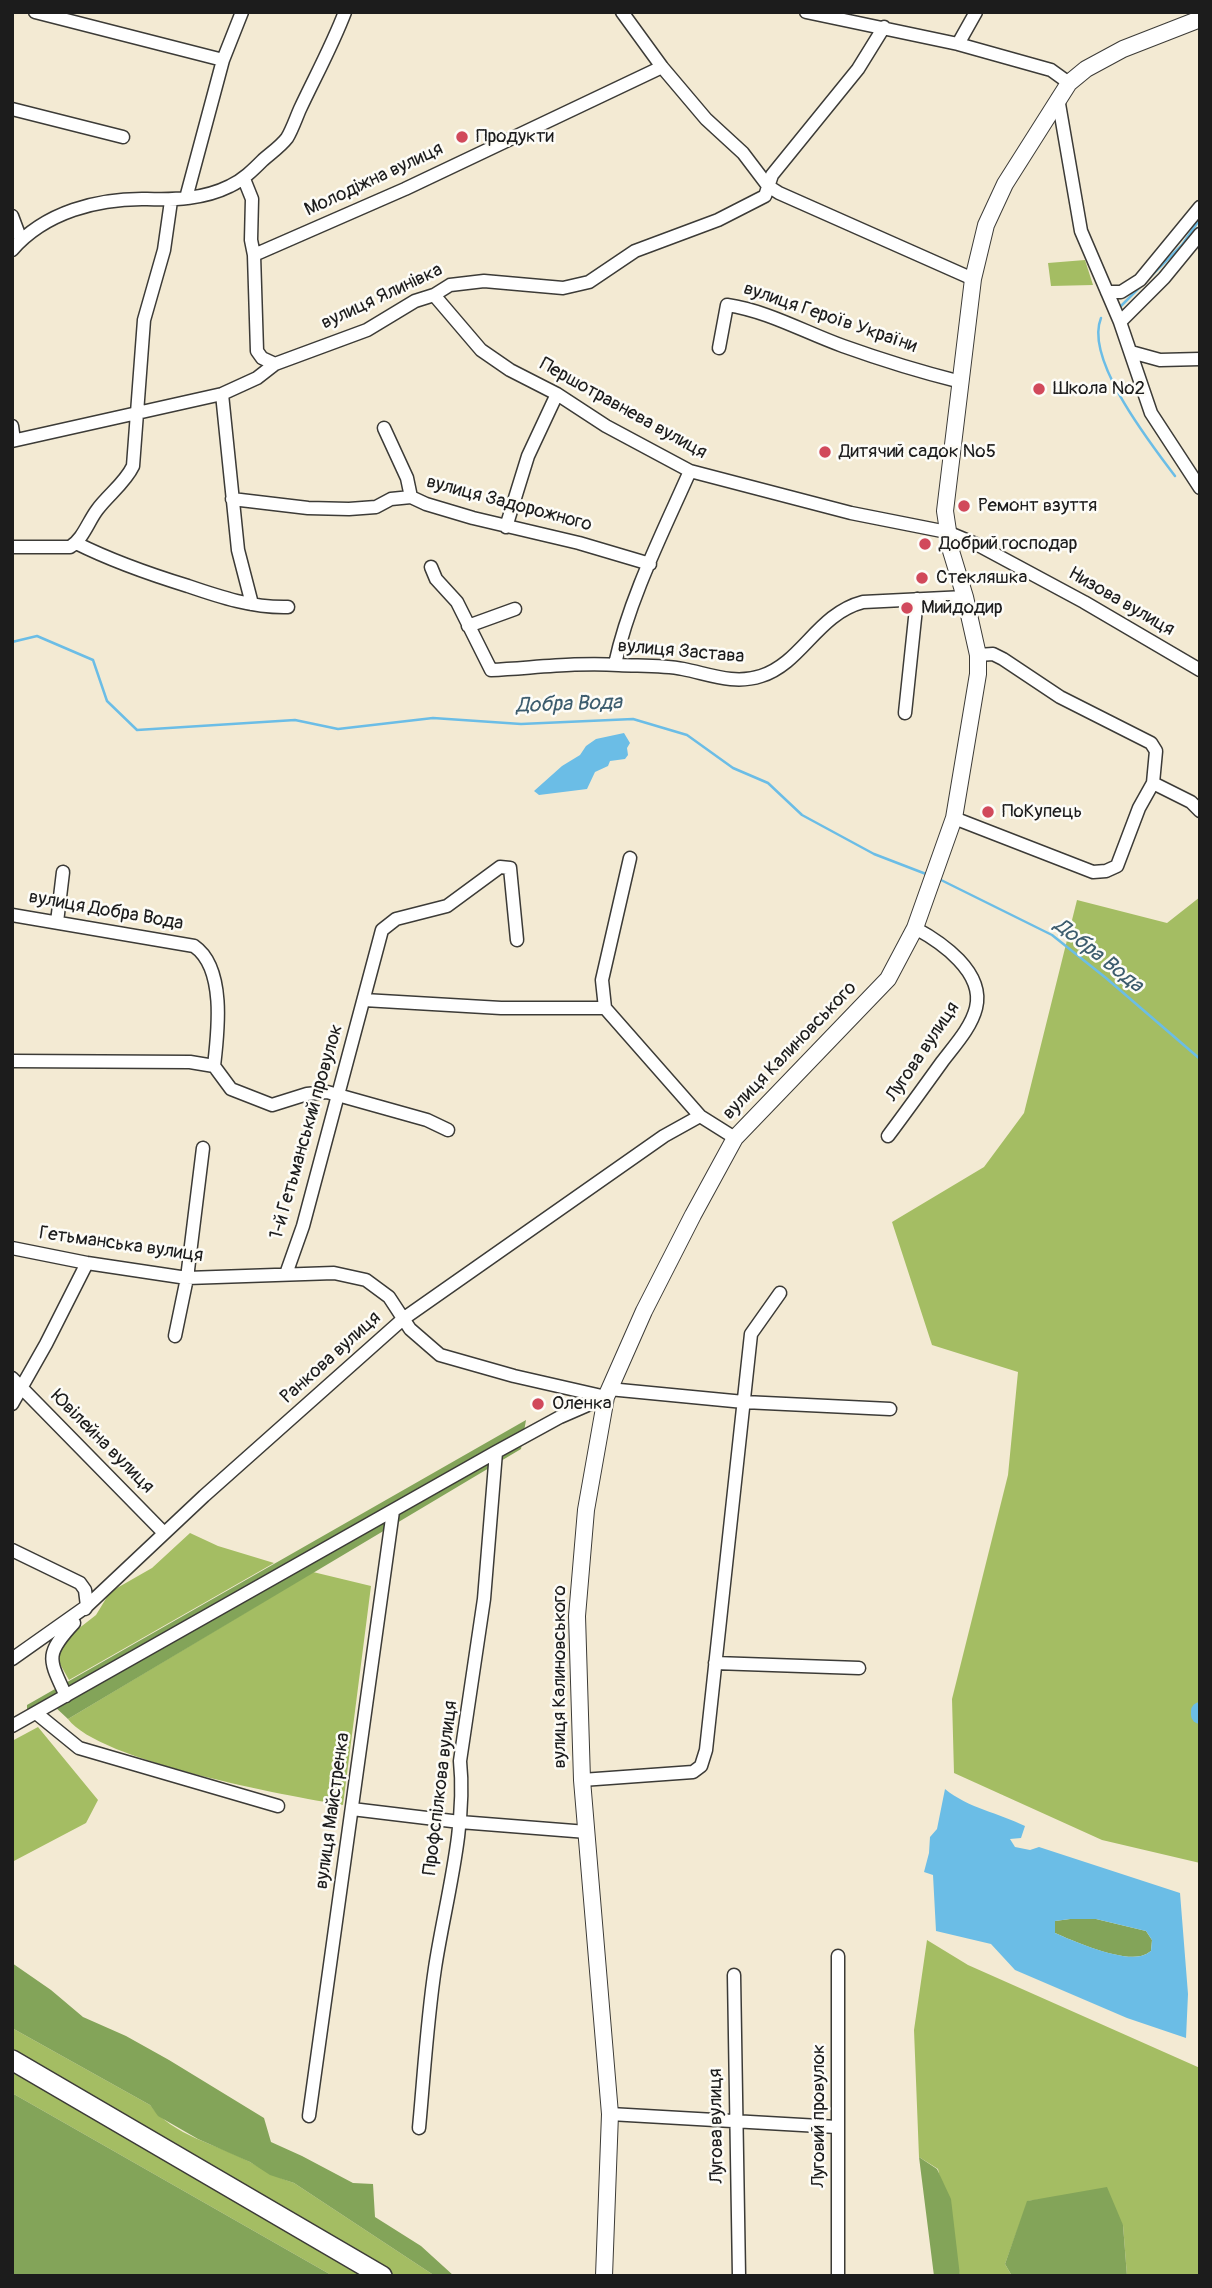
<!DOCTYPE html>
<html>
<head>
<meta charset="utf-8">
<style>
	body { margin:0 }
	#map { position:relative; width:1212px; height:2288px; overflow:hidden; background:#f3ead3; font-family:Pangolin,sans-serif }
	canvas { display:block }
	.frame { position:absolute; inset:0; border:14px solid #1c1c1c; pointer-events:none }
</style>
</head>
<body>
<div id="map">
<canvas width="1212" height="2288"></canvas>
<div class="frame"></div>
</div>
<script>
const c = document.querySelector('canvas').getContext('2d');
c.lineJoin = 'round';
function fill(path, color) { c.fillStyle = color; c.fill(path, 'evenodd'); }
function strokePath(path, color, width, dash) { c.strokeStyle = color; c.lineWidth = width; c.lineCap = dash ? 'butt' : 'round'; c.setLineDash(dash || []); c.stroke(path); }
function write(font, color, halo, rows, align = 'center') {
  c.font = font + ' Pangolin,sans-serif'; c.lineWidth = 5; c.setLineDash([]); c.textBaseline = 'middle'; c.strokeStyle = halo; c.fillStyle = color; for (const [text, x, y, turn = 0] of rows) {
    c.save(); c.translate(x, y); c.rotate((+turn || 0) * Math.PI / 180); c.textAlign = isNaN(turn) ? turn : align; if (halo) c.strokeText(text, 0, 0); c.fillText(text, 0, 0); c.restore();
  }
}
const green = new Path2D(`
	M1085,260L1093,285L1051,286L1048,263Z
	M1200,897V1863L1102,1840L954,1773L952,1699L1008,1475L1018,1372L932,1345L892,1222L984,1167L1024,1113L1077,900L1167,923Z
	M190,1533L218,1546L274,1563L69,1680L60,1664V1647L64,1640L96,1615L110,1592L152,1568Z
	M313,1572L371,1586L343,1805C287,1796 99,1761 68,1719Z
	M38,1727L98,1800L86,1823L12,1862V1741Z
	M927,1940L968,1965L1200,2068V2276H1127L1123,2225L1059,2197L1028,2201L1005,2264L1012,2276H960L938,2169L919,2157L914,2030Z
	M12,2028L150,2105C173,2136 217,2144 250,2162C266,2171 276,2177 294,2183L435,2276H333L12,2093Z`);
const forest = new Path2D(`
	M526,1420L521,1449L68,1719L54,1706L27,1713V1705Z
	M1070,1919H1096L1146,1931L1152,1940L1151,1951C1148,1953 1145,1955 1141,1956C1120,1961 1075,1942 1055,1933V1921Z
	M12,1963L51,1990L83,2017L126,2036L169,2060L264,2118L271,2142L302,2156L353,2183L373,2184L375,2217L421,2246L454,2276H435L294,2183L270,2175L250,2162L198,2139L158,2116L150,2105L12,2028Z
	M12,2093L333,2276H12Z
	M919,2157L937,2169L951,2199L960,2276H934Z
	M1107,2187L1123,2225L1127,2276H1012L1005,2264L1027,2201Z`);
const water = new Path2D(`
	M624,733L630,743L627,748L628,755L625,759L610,761L608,766L595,772L587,789L539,795L534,791L562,766L580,755L586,746L596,739Z
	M945,1789C968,1808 999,1813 1025,1826L1021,1838L1010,1839L1015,1847L1030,1850L1039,1847L1180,1893L1188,1994L1186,2038L1127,2018L1015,1970L991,1944L936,1931L933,1875L924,1872L929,1853L930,1837L937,1829ZM1070,1919H1096L1146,1931L1152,1940L1151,1951C1148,1953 1145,1955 1141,1956C1121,1961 1075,1942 1055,1933V1921Z`);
const stream = new Path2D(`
	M1150,277L1182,245L1200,219
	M1120,307L1140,287
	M1101,318C1084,359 1151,444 1175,476
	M12,642L37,636L93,660L107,701L137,730L295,720L338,729L433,718L521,724L633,719L687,735L733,768L768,783L802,815L874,854L926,874
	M939,879L1052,935L1106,978L1200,1059`);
const river = new Path2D(`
	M1200,1711V1715`);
const minor = new Path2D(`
	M35,12L223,60
	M622,12L662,67L706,119L743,153L768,186L779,193L973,279
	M806,12L958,44L1051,70L1069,83
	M958,44L976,12
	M1058,98L1081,231L1120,322
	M12,109L123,137
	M244,179L252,199L251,240L254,255L257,351L262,358L275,364
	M186,198L223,60L242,12
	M12,216L21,240
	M1200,234L1164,278L1120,322L1151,413L1200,488
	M12,250C45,212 98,198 147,199C175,200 204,199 230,186C243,180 253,170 263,160C271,153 281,146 287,138C292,130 296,118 300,109C315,77 332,46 345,12
	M254,255L405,189L662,67
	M1107,292H1121L1140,280L1200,207
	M434,295L481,350L510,370L557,394L606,426L690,471L851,513L947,532L978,545L1084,602L1200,670
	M719,348L727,305C768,311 804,332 843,346C882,360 921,372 961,382
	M1131,352L1160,360L1200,359
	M222,394L238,550L252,604
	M12,426L14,440
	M384,428L407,478L411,497
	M12,441L222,394L257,378L275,364L367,330L415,301L434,295L450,285L484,281L563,288L589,282L635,251L718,220L765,196L772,175L858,69L884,27
	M232,499L308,508L349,509L376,507L391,499L411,497L426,504L473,518L579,543L650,564
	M506,527L528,456L557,394
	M76,543C112,561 149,574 188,586C220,597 253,608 288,607
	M12,547H70C83,539 88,522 97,510C108,495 125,483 133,466L144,320L164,250L171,201
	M431,567L436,579L457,602L491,670C533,668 577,662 619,665C640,666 663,665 683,669C709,674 734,685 761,676C802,663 817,614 863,602L965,597
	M468,626L515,609
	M978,655L993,654L1003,659L1060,697L1151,743L1156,751L1153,783
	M615,664C629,599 663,532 690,471
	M905,713L917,599
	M954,818L1093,872L1106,871L1117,866L1139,808L1153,783L1191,802L1200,811
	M630,858L602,980L605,1008L700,1116L735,1138
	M12,915L194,946C226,968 218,1032 214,1066
	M57,922L63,872
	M364,1000L501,1008H605
	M12,1061L190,1062L214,1066L231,1089L272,1105L307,1094L327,1092L427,1120L448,1130
	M888,1136C906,1112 924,1087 942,1062C954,1046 971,1028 976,1008C985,972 941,942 915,928
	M12,1248L87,1263L187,1278L334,1273L366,1280L389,1297L410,1329L440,1355L514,1376L606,1397
	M286,1274L303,1226L382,930L396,919L447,906L500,867L510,868L517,940
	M175,1336L187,1278L203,1148
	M12,1378L164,1533
	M609,1389L744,1402L890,1409
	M12,1404L46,1344L87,1263
	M12,1550L80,1583L85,1590L87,1606L85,1609
	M12,1659L87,1606L204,1496L403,1319L664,1136L700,1116
	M715,1663L859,1668
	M66,1696C49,1659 44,1655 74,1623
	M36,1713L79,1748L278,1806
	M12,1726L496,1452L560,1417L606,1397
	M582,1780L693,1772L701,1766L706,1750L751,1334L780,1293
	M352,1809L460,1822L587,1832
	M734,1975L739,2276
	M610,2114L837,2127
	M309,2116L393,1511
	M419,2128C424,2075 427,2021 435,1968C445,1902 467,1828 460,1761L484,1599L496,1452
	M838,2276V1956`);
const major = new Path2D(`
	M604,2276L610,2114L582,1780L577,1616L586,1510L606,1397L644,1311L693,1215L735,1138L888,979L915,928L954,818L978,674V655L965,597L951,551L945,511L973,279L986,225L1005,184L1069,83L1086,69L1123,49L1200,19`);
const highway = new Path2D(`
	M12,2060L382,2276`);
const markers = [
	[462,137,7,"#d1495b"],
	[1039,389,7,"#d1495b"],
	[825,452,7,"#d1495b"],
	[964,506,7,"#d1495b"],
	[925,544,7,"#d1495b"],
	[922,578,7,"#d1495b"],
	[907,608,7,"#d1495b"],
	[988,812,7,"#d1495b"],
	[538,1404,7,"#d1495b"]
];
const poiNames = [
	["Продукти",476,137],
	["Школа №2",1053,389],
	["Дитячий садок №5",839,452],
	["Ремонт взуття",978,506],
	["Добрий господар",939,544],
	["Стекляшка",936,578],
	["Мийдодир",921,608],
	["ПоКупець",1002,812],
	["Оленка",552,1404]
];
const streetNames = [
	["Молодіжна вулиця",374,180,-25],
	["вулиця Ялинівка",382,297,-25],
	["вулиця Героїв України",830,318,19],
	["Першотравнева вулиця",623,409,29],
	["вулиця Задорожного",509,504,15],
	["Низова вулиця",1121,602,30],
	["вулиця Застава",681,652,5],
	["вулиця Добра Вода",106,911,10],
	["вулиця Калиновського",790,1051,-46],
	["Лугова вулиця",923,1052,-56],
	["1-й Гетьманський провулок",307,1132,-74],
	["Гетьманська вулиця",121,1245,8],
	["Ранкова вулиця",331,1358,-42],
	["Ювілейна вулиця",102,1442,45],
	["вулиця Калиновського",560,1677,-90],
	["Профспілкова вулиця",441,1788,-83],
	["вулиця Майстренка",333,1811,-82],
	["Луговий провулок",819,2116,-90],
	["Лугова вулиця",717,2126,-91]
];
const waterNames = [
	["Добра Вода",569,705,-2],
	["Добра Вода",1098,956,38]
];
fill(green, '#a4bd63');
fill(forest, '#83a459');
fill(water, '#6bbde6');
strokePath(stream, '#6bbde6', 2.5);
strokePath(river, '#6bbde6', 18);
strokePath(minor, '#3c3b37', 15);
strokePath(major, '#3c3b37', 18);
strokePath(highway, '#3c3b37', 22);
strokePath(minor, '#fff', 12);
strokePath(major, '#fff', 16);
strokePath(highway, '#fff', 19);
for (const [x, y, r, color] of markers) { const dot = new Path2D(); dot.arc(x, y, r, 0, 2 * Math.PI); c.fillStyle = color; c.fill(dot); strokePath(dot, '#fdfcf7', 2.5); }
write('19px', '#1c1c1c', '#fdfcf7', poiNames, 'left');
write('19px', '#1c1c1c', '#fdfcf7', streetNames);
write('italic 21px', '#3c5c6d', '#fdfcf7', waterNames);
</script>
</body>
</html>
